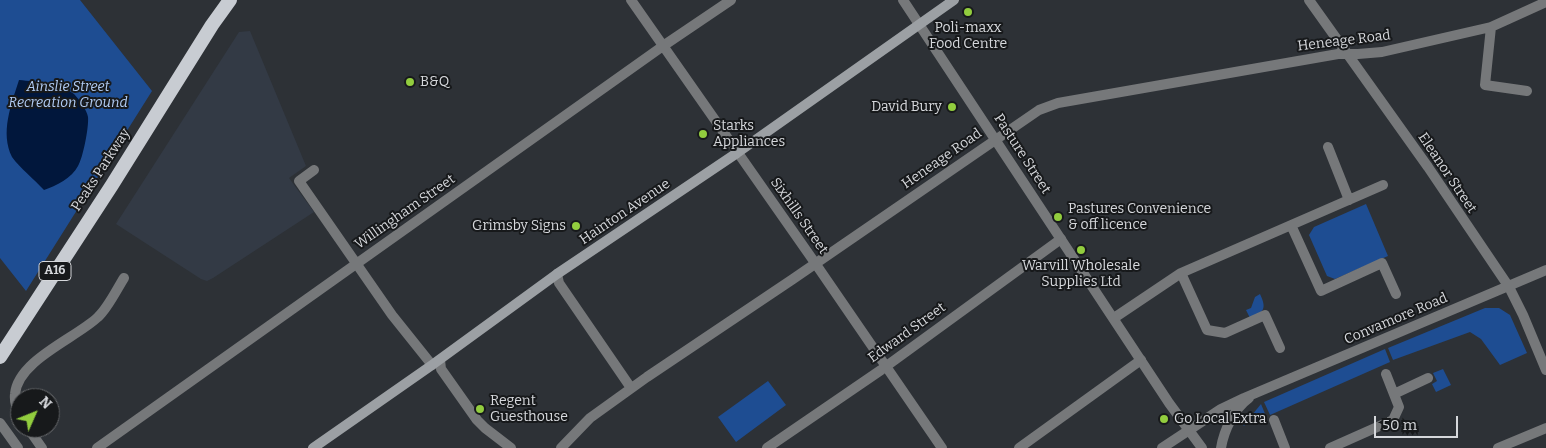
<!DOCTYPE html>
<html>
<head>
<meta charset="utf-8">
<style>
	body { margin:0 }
	#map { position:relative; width:1546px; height:448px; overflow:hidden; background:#2d3136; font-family:Bitter,serif }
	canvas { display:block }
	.north { position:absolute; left:10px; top:388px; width:50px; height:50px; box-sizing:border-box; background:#17191b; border:1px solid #636568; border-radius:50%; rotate:46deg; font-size:14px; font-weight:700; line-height:20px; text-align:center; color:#d6d8dc }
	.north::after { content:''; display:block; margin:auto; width:18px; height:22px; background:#92cd3e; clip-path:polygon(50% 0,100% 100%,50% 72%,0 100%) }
	.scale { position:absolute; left:1374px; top:416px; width:84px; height:22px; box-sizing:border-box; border:2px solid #d6d8dc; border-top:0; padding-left:6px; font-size:15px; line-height:18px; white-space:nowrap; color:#d6d8dc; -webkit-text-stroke:4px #17191b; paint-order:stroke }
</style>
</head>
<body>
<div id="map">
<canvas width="1546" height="448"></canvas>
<div class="north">N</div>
<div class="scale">50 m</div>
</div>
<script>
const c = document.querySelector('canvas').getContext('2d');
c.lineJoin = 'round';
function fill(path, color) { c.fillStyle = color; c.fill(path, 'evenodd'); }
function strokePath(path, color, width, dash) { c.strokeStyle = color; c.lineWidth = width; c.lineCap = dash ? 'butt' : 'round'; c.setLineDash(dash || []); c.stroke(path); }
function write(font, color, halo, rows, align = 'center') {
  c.font = font + ' Bitter,serif'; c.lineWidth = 4; c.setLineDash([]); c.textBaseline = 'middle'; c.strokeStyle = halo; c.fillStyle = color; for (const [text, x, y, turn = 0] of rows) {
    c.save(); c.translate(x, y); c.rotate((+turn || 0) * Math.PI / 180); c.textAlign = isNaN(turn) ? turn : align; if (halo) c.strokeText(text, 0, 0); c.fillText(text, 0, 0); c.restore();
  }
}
const built = new Path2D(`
	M250,31L306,166L289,178L314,212L213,278L207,281L201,279L116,224L239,32Z`);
const green = new Path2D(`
	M0,0H80L152,91L26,291L0,258Z
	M1366,204L1388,256L1335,279L1327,276L1309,235L1314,227Z
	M1260,294C1267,309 1264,312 1250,318L1246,310L1251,308L1255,297Z
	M1485,308H1499L1510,315L1527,353L1500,365L1481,339L1470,332L1393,360L1388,348Z
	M1385,349L1390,362L1270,415L1264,402Z
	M1443,369L1451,385L1436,392L1432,384L1437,381L1433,373Z
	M768,381L786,405L736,442L718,417Z
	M1261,404L1266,416L1243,426Z`);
const water = new Path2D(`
	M19,80C37,82 59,82 74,94C79,99 87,110 88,117C89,127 83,158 78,166C72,178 56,186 44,190C34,179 20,168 12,157C0,133 11,105 19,80Z`);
const minor = new Path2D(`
	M631,0L813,260L942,448
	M1309,0L1428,167L1509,287L1523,315L1546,370
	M1491,27L1485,85L1527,91
	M1328,147L1349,200
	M314,170L299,181L392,315L432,365
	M1291,225L1321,291L1382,263L1396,294
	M1181,273L1207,330L1225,333L1265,315L1280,348
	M557,274L559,283L631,388
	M1114,318L1181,273L1383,185
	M440,360L441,369L477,420L485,428L511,448
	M1394,394L1428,378
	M20,416C17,409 14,402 15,394C18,360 76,338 98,317C108,308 117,289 124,278
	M1274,420L1285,448
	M0,423L18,448
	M28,428L42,448
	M97,448L663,46L731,0
	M561,448L590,418L647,377L793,279L1039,110L1058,103L1338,54H1358L1382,52L1491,27L1546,2
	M767,448L881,370L1061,239
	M1019,448L1141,360
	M1162,448L1221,409L1244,398L1546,270
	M1221,448C1224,430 1234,409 1249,398
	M1330,448L1393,420L1399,407L1386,374
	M1498,448L1546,428`);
const tertiary = new Path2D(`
	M903,0L1169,403L1202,448`);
const secondary = new Path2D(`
	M313,448L432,365L557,274L737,153L954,0`);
const trunk = new Path2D(`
	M0,357L112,185L212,25L230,0`);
const markers = [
	[968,12,5,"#92cd3e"],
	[410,82,5,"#92cd3e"],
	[952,107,5,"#92cd3e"],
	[703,134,5,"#92cd3e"],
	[1058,217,5,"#92cd3e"],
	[576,226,5,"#92cd3e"],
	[1081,250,5,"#92cd3e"],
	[480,409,5,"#92cd3e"],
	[1164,419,5,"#92cd3e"]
];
const shields = [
	[55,271,32]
];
const shieldNames = [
	["A16",55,271]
];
const poiNames = [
	["Poli-maxx",968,28,"center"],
	["Food Centre",968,44,"center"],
	["B&Q",420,82],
	["David Bury",942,107,"right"],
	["Starks",713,126],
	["Appliances",713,142],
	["Pastures Convenience",1068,209],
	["& off licence",1068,225],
	["Grimsby Signs",566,226,"right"],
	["Warvill Wholesale",1081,266,"center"],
	["Supplies Ltd",1081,282,"center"],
	["Regent",490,401],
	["Guesthouse",490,417],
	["Go Local Extra",1174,419]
];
const streetNames = [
	["Heneage Road",1344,41,-7],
	["Pasture Street",1022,154,57],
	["Heneage Road",942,159,-35],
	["Peaks Parkway",101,170,-57],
	["Eleanor Street",1447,173,56],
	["Willingham Street",405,212,-35],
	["Hainton Avenue",625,212,-34],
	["Sixhills Street",799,216,55],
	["Convamore Road",1396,319,-23],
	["Edward Street",907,333,-36]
];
const parkNames = [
	["Ainslie Street",68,87],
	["Recreation Ground",68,103]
];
fill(built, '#333a45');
fill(green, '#1e4d92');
fill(water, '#01173c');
strokePath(minor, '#76787a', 10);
strokePath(tertiary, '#76787a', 10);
strokePath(secondary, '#9ca0a4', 10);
strokePath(trunk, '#c8ccd2', 14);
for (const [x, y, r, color] of markers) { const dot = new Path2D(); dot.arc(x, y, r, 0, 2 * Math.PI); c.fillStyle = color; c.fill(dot); strokePath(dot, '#17191b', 2); }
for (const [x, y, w] of shields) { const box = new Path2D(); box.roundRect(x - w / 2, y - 9.5, w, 19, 4); c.fillStyle = '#17191b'; c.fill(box); strokePath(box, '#d6d8dc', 1); }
write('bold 12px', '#d6d8dc', null, shieldNames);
write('14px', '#d6d8dc', '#17191b', poiNames, 'left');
write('14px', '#d6d8dc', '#17191b', streetNames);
write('italic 14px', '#b1ccf4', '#17191b', parkNames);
</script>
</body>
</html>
